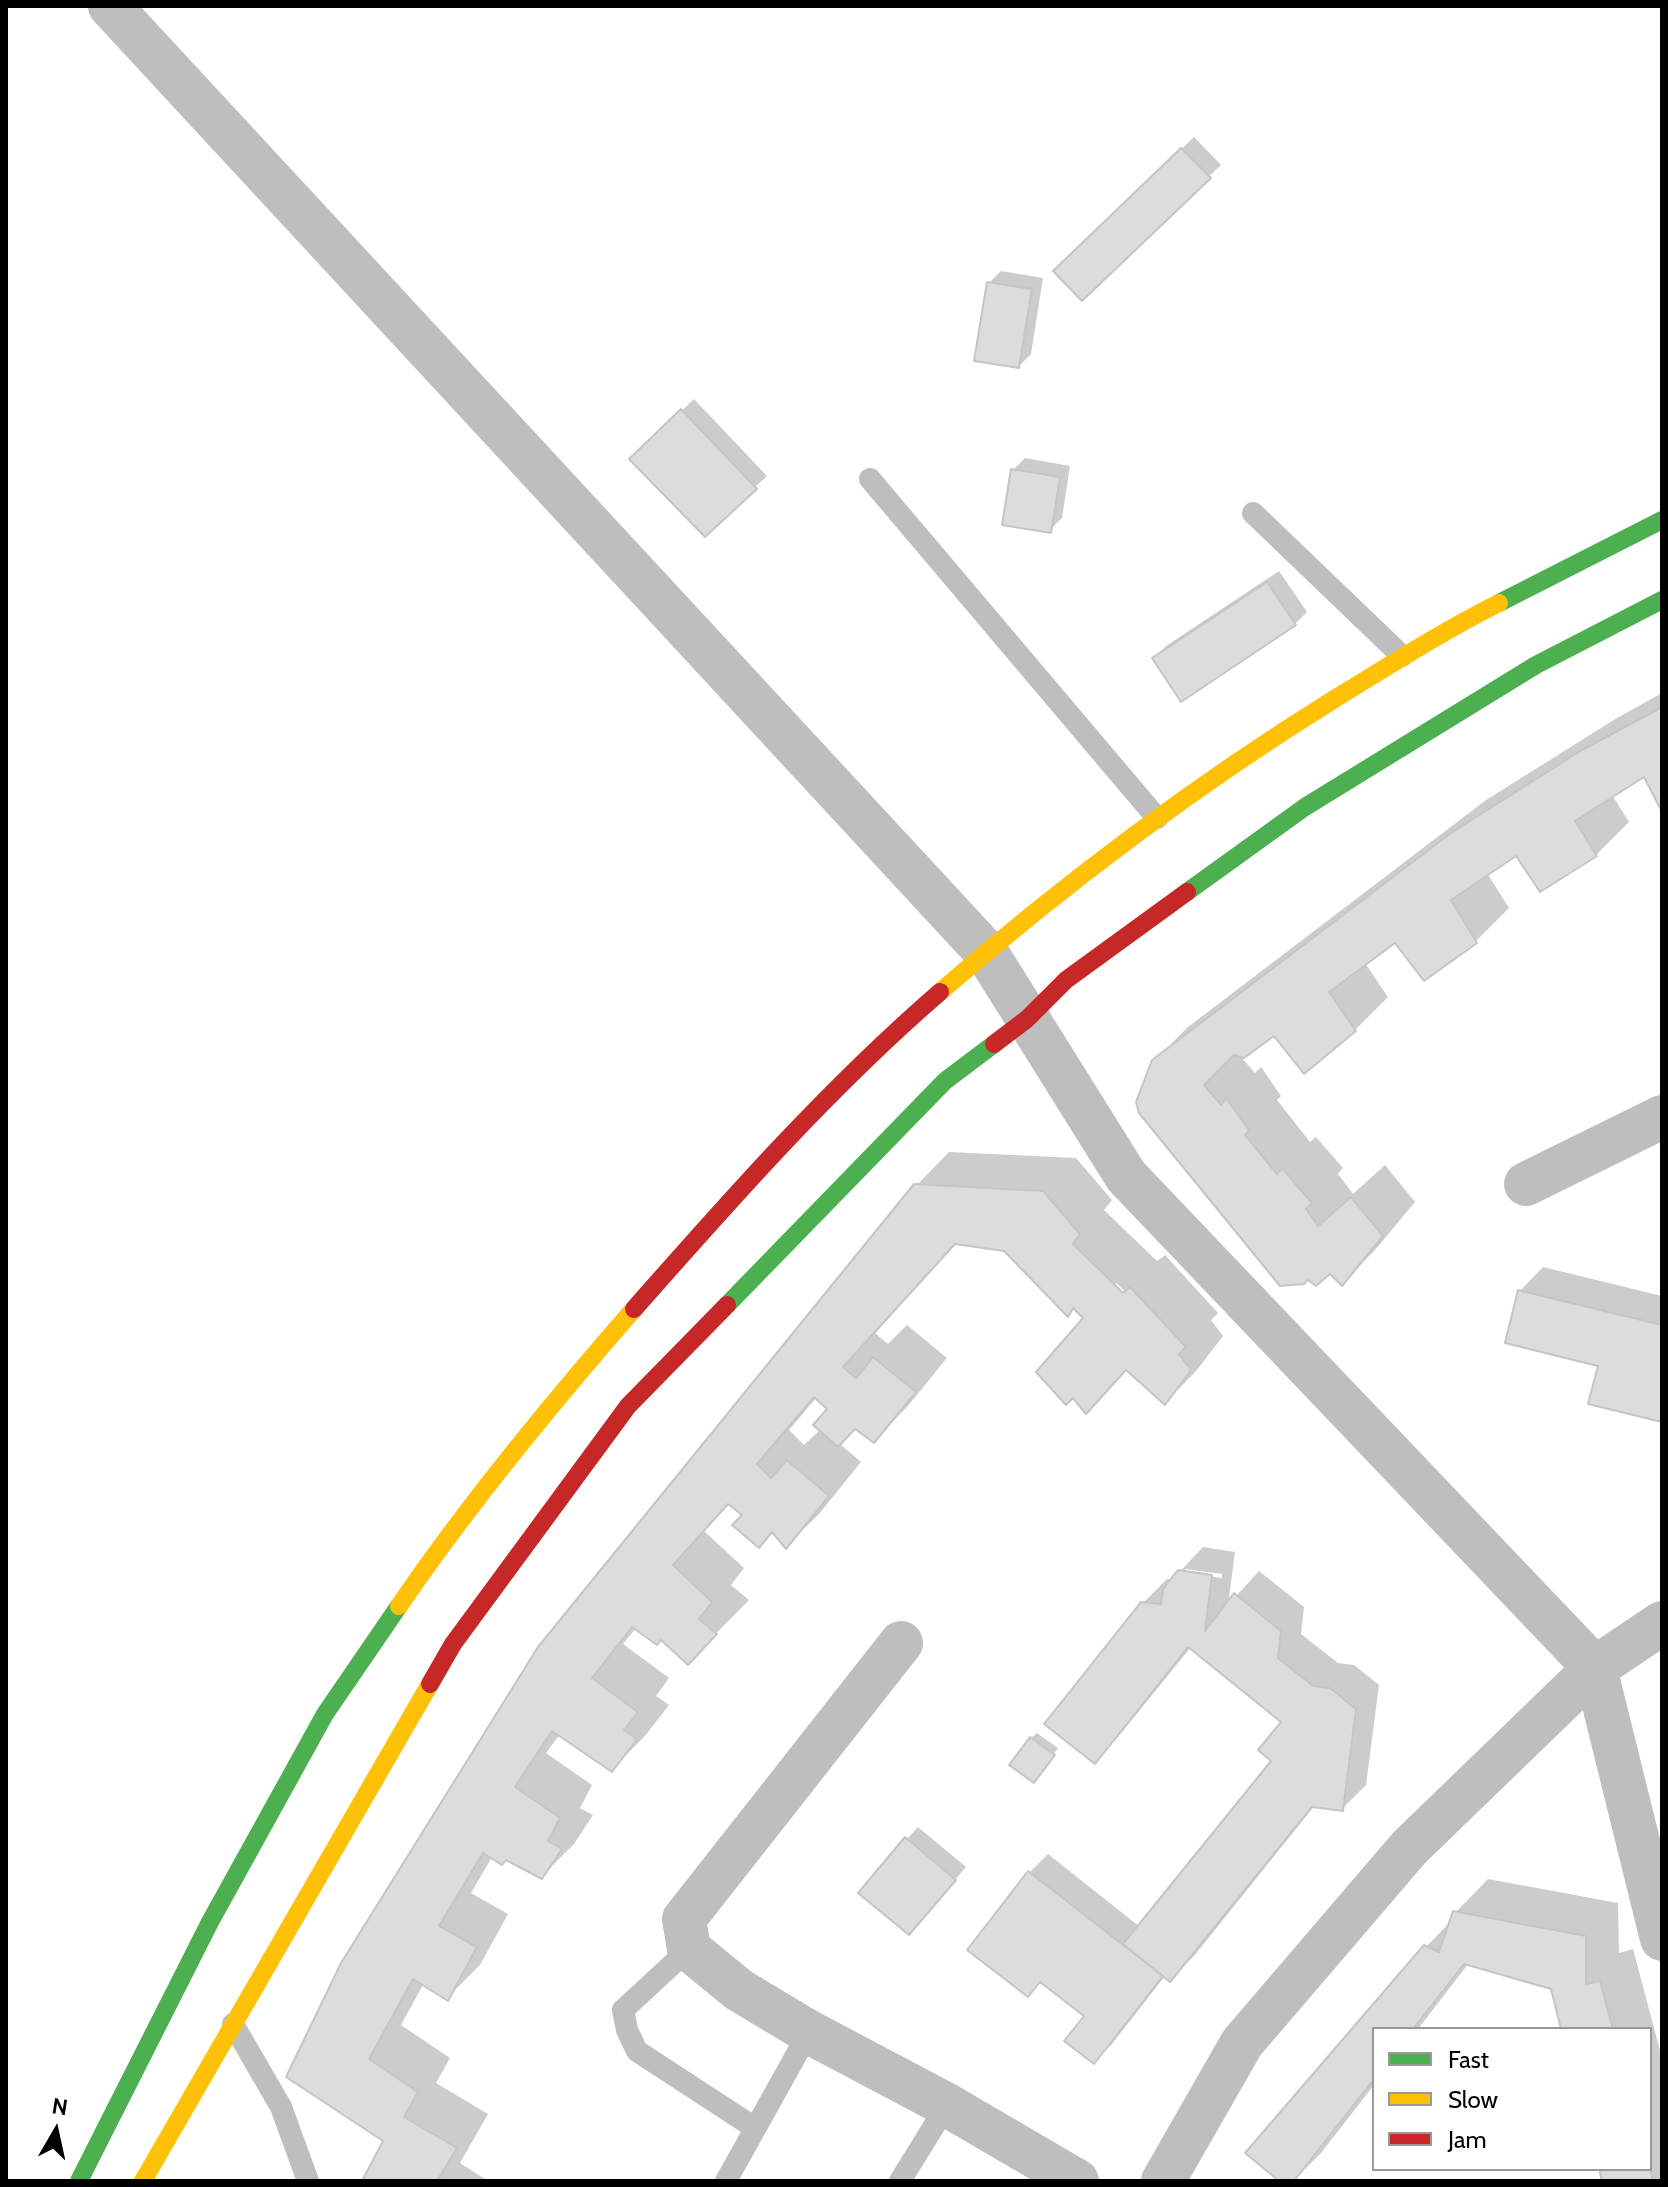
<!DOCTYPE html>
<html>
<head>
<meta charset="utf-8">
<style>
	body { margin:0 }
	#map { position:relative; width:1668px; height:2187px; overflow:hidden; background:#fff; font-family:Cabin,sans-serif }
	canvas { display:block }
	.frame { position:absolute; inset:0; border:8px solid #000; pointer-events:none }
	.legend { position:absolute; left:1372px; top:2027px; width:280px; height:144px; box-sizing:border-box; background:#fff; border:2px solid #999; margin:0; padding:10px 14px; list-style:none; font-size:24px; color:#000 }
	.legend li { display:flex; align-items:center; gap:16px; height:40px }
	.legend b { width:40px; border:2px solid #999 }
	.north { position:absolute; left:16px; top:2091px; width:80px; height:80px; -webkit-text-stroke:6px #fff; paint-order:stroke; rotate:9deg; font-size:22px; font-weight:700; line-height:32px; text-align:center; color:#000 }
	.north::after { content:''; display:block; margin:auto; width:28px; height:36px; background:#000; clip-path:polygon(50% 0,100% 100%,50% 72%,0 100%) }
</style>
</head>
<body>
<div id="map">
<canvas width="1668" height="2187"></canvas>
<div class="frame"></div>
<ul class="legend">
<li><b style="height:10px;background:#4caf50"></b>Fast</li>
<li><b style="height:10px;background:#ffc107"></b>Slow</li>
<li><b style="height:10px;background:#c62828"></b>Jam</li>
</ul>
<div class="north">N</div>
</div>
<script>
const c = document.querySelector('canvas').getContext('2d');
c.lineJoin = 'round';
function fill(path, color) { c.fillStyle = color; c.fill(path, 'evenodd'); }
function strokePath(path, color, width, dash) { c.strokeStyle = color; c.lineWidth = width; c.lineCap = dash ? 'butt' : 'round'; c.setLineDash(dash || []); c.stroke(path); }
const shadow = new Path2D(`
	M1194,137L1221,165L1082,298L1055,271Z
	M1001,271L1043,278L1031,354L1019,366L989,283Z
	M694,399L767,476L755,487L632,459Z
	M1025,458L1070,466L1062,518L1050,530L1013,470Z
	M1279,571L1307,612L1295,624L1154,658L1166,646Z
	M1662,693V807L1645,774L1612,795L1629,822L1596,855L1516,853L1487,873L1509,908L1476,941L1424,978L1395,940L1365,963L1388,997L1355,1030L1275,1033L1241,1057L1255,1073L1261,1067L1281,1096L1277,1100L1310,1142L1316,1137L1343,1168L1338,1174L1353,1194L1385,1165L1415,1202L1375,1250L1342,1283L1154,1061L1188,1027L1486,800L1617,718Z
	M949,1152L1076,1158L1112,1200L1104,1210L1157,1261L1165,1255L1218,1313L1211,1320L1223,1336L1197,1370L1165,1403L1127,1369L1086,1411V1318L1074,1307L1068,1314L1005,1249L957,1242L875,1333L888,1344L907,1325L947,1358L907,1407L874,1440L855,1427L839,1443L861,1462L819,1514L786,1546L774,1531L759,1545L745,1515L730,1503L704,1531L744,1568L731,1585L749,1600L688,1662L661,1638L636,1628L623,1644L669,1678L656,1696L669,1705L645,1736L612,1769L560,1734L546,1753L592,1785L580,1808L593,1815L574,1844L541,1877L507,1858L492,1857L471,1893L508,1914L480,1965L447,1998L424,1983L401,2025L450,2058L436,2083L488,2114L460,2163L488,2181H364L386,2140L289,2076L916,1186ZM1116,1283L1132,1298L1129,1301L1113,1286ZM817,1397L830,1409L821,1429L804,1445L789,1430Z
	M1543,1267L1662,1296V1420L1520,1291Z
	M1203,1547L1235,1552L1228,1605L1259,1571L1304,1607L1301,1634L1338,1663L1354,1665L1379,1685L1366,1785L1342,1809L1315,1805L1194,1956L1170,1980L1165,1976L1112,2044L1094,2062L1087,2015L1042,1981L1028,1994L1030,1872L1048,1854L1140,1927L1273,1761L1284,1721L1191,1647L1118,1737L1094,1761L1143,1603L1167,1579L1172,1580ZM1185,1569L1222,1574V1578L1185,1573Z
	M1037,1733L1058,1748L1039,1775L1031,1738Z
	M918,1827L966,1867L920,1921L907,1839Z
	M1488,1879L1618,1903L1619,1953L1633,1949L1662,2058V2181H1604L1601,2169H1650V2029H1564L1553,1988L1469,1963L1418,2029H1374V2085L1321,2153L1293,2181H1282L1248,2153L1426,1947L1452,1920L1455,1913Z`);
const building = new Path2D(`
	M1181,148L1211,178L1082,301L1053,271Z
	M987,282L1032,289L1019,368L974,361Z
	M681,409L757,489L705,537L629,459Z
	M1011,469L1060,477L1051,533L1002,525Z
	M1267,582L1296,625L1181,702L1152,658Z
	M1662,707V812L1644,777L1575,821L1597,856L1540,892L1516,856L1451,900L1477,943L1424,981L1395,943L1329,992L1356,1031L1304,1074L1274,1036L1244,1058L1234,1055L1204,1085L1221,1105L1226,1098L1249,1130L1245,1135L1277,1174L1282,1168L1312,1203L1306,1209L1318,1226L1351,1197L1383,1236L1342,1286L1330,1274L1316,1286L1308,1280L1304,1284L1280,1286L1139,1113L1136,1102L1152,1060L1451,833L1582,750Z
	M914,1184L1043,1191L1080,1234L1073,1244L1123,1293L1130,1287L1186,1347L1179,1354L1191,1370L1165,1405L1126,1370L1086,1414L1073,1398L1066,1405L1036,1372L1083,1318L1073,1308L1068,1317L1004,1251L955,1244L843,1367L856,1378L873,1357L916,1392L874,1443L855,1429L838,1447L813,1425L827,1409L814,1397L757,1464L771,1478L787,1460L829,1496L786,1549L772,1532L759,1548L732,1525L742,1515L728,1504L673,1565L712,1602L699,1619L717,1634L688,1665L661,1640L657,1645L632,1627L592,1678L638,1712L624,1730L637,1739L612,1772L552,1731L515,1787L560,1818L548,1841L562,1849L542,1879L506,1860L502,1865L483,1853L439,1926L477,1947L448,2001L413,1979L369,2059L418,2092L404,2117L457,2148L437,2181H362L383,2141L286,2077L341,1963L538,1647Z
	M1518,1290L1662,1325V1422L1588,1404L1598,1366L1505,1343Z
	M1178,1570L1212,1575L1205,1631L1234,1593L1281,1631L1278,1658L1313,1686L1330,1688L1356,1709L1343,1811L1312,1807L1170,1982L1123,1944L1271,1761L1258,1750L1281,1722L1188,1647L1095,1764L1044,1724L1141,1602L1161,1604L1163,1589Z
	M1030,1737L1055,1755L1034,1783L1009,1765Z
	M905,1837L956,1880L909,1935L858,1893Z
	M1028,1871L1163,1976L1094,2064L1064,2041L1084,2016L1040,1982L1028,1997L967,1950Z
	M1453,1911L1586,1936V1984L1600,1981L1613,2029H1561L1551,1989L1464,1964L1413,2029H1374V2079L1294,2181H1279L1245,2153L1424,1945L1439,1952Z
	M1599,2169H1650L1653,2181H1602Z`);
const lane = new Path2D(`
	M870,479L1157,818
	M1253,513L1402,656
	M689,1949L623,2010L627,2030L637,2051L755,2128
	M233,2024L281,2107L308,2181
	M726,2181L809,2032
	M900,2181L947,2105`);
const street = new Path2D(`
	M110,6L986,952L1126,1176L1595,1668L1662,1939
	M1526,1184L1662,1117
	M901,1643L684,1919L689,1949L739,1990L809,2032L947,2105L1077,2181
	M1163,2181L1242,2043L1409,1848L1595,1668L1662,1623`);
const fast = new Path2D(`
	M1499,603L1662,520
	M1187,892L1305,807L1536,665L1662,600
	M727,1305L945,1081L994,1044
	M79,2181L210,1922L325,1714L399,1606`);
const slow = new Path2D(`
	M940,992C1064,884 1196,785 1336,698C1390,665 1443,631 1499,603
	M399,1606C470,1502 551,1404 634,1309
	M143,2181L430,1684`);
const jam = new Path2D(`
	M994,1044L1027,1019L1066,980L1187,892
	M634,1309C731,1199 829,1088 940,992
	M430,1684L453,1644L628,1406L727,1305`);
fill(shadow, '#0003');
fill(building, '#dcdcdc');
strokePath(building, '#c5c5c5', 2);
strokePath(lane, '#bebebe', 22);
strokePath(street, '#bebebe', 44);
strokePath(fast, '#4caf50', 18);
strokePath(slow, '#ffc107', 18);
strokePath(jam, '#c62828', 18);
</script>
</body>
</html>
